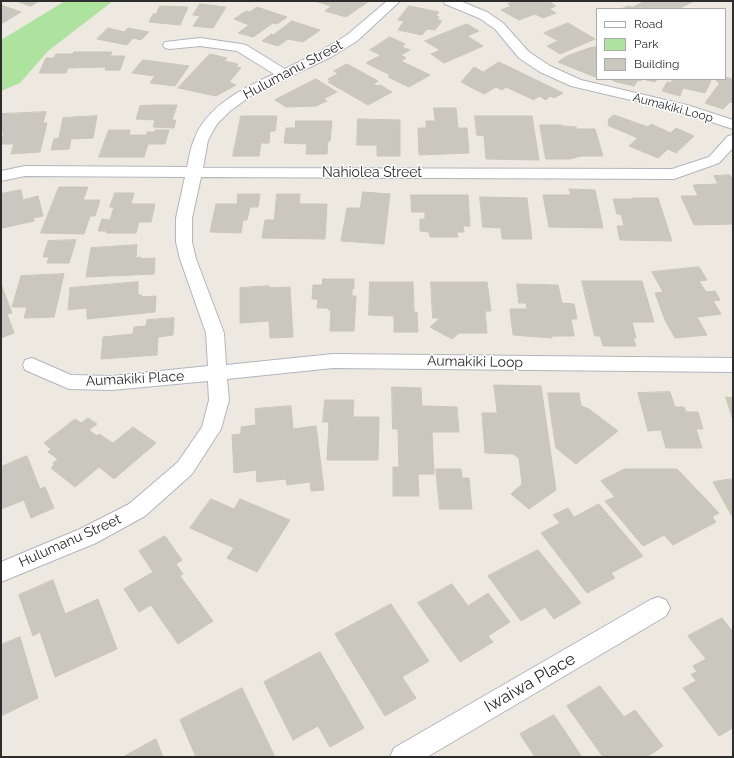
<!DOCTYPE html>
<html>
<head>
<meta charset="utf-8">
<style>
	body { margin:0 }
	#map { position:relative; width:734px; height:758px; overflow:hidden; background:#eee9e0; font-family:Raleway,sans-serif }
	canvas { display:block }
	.frame { position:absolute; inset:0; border:2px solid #2d2d2d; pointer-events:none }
	.legend { position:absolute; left:596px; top:8px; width:130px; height:72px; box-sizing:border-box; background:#fff; border:1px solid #ababab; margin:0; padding:5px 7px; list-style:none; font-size:12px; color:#2d2d2d }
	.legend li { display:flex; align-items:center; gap:8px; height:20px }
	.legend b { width:20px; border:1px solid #ababab }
</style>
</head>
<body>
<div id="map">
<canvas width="734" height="758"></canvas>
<div class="frame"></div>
<ul class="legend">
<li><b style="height:5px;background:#fff"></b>Road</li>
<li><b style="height:11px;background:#ade39e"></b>Park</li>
<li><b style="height:11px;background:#cac7be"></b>Building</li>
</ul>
</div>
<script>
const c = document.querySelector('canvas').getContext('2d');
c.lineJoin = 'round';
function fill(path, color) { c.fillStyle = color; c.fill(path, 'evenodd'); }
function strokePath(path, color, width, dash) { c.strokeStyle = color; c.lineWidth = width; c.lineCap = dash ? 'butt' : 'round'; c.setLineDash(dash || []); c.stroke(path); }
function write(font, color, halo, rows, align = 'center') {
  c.font = font + ' Raleway,sans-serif'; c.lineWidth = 3; c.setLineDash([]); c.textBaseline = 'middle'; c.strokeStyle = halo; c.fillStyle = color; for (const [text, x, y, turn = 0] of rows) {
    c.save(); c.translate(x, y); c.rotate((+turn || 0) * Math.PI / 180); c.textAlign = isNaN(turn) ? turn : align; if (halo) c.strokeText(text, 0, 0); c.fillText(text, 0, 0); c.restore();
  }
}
const green = new Path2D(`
	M65,1H113L48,51L20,83L1,91V40Z`);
const building = new Path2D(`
	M16,1H39L31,6Z
	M369,1L346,17L325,11L331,6L318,2Z
	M515,1H548L556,6L549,9L556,13L543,18L535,14L519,20L501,10L511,6L508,4Z
	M646,1H694L678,9H621L628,6L632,7Z
	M200,4L226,7L213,28L193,26L200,16L193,15Z
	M1,5L21,12L1,24Z
	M160,6L188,7L180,25L149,22L153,14H156Z
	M409,6L439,12L436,16L439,17L437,20L442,21L435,30L427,29L422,35L398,30L404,21L398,20Z
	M257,7L287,17L277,24L273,23L253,37L238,33L249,25L234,19L246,11L250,12Z
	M292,21L320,30L303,42L288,39L278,46L262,41L271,34L273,35Z
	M568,23L595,39L560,54L547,46L558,41L544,33Z
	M467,24L479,31L467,36L483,46L444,63L431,54L440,50L425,41Z
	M108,28L124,32L128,28L149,32L141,40L133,38L127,45L97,39Z
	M390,37L405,44L402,47L410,50L401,55L406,58L401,61L430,75L409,87L388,77L390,75L366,63L381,55L370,50Z
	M597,47V75L595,77L558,62L567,56L589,48Z
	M74,52H112L110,56H125L120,70H105L106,67L68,68L66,73H39L46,58H54L56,54H73Z
	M210,54L227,58L224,61L238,64L236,67L241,68L229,82L236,85L216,96L178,88Z
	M143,60L189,66L175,86L150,83L155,76L132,73Z
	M499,62L563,93L554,98L550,96L546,100L539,96L534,100L506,87L502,90L496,87L484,94L461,82L474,67L483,72Z
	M347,64L378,81L373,84L378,86L380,85L392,92L368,105L328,82L330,81L328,79L338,74L334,71Z
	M725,77L733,79V103L730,102L723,109L705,103L720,83L716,81L718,79H725Z
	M316,79L337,92L323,99L327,101L316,106L286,107L275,100Z
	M614,79H657L655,82L642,79L641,81L638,80L634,86L613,81Z
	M673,79H707L711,81L705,93L683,88L680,96L662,91L667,82L671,83Z
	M155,105H177L172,120H176L174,128L153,127L155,120L136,119L140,106Z
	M434,108H456L458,128H467L469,153L419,155L418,128H426V121H435Z
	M46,112L43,123H47L40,152L11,154L14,144H1L4,132H1V114Z
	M614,115L648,127L651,124L671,133L676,128L694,136L676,153L668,149L658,158L629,146L638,138L609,126L608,120Z
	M97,116L93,138L71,139L69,149L51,150L54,139L59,138L63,118Z
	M241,116H277L275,131H270L269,143H261L259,156H233Z
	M475,116H532L539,160L486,159L484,136L477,135Z
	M358,119L400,120V156H377V145H357Z
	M296,121H332L330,141H328L327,154H306L307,144L284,143L286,128H295Z
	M540,125H562V126L576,127L577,129H595L603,156H581L570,159H546Z
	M109,130H130L129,135H147V132H155V130H169L165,144H148L144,157H99Z
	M730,175L733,181V224L694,225L681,196H698L693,185L718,184L714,176Z
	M59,187H88L83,200H100L95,216H90L84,234L41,233Z
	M569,189L595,190L603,228L549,227L543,195H571Z
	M21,190L23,200L38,196L43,216L33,218L34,221L2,228L1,194Z
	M363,192L390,194L384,244L341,241L347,208H360Z
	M115,193H134L131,204H155L151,222H139L136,233H106L107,231H98L102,219L110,220L114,207H110Z
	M238,194H260L258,207H250L247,220H243L241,233L210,232L216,204H237Z
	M277,194H300L299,204H327L325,239L262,238L265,220H274Z
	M411,195H468L470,226H463L464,232H457L458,237H430L429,232L420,231V219H425V212H412Z
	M480,197L527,198L532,239H502L501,228L483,227Z
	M633,198H658L672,241L620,240L617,226H624L621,214H617L613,199H633Z
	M76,240L69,263H47L49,257H43L48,241Z
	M137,245L136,258L141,257V259L155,258L154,274L86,277L91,248Z
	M699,267L707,280L699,281L706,292L715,291L720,300L713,301L721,314L697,317L707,335L675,338L665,320L655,293L663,292L652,272Z
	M64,274L54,317L24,318L27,307H12L21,276Z
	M323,279H354V289H352V296H356L354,331H330L331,310H328L329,308H317L318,299H312L313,285H322Z
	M582,281H642L654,322H632L636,338H633L636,346H603L600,336H595Z
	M138,282V295H142L141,297L156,296L155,312L87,319V308L68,310L70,288Z
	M370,282H413L414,312H417L418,332H394V316L369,315Z
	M431,282H487L491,311H485L487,333H459L452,339L430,327L440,318H433Z
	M1,284L12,313L7,314L14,333L1,338Z
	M517,284L558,285L562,303L574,304L577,319H571L574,336H552V338L513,335L510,309H527L526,303H519Z
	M269,286L270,288L290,287L293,337L270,338L269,321L240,323V288Z
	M174,318L173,335L158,337L157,355L101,359L103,337L133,334L134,327L146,326L147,320Z
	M494,385L541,386L556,490L529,509L511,494L522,484L519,458L513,454L485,453L482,413H497Z
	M392,387L421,388L422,406L457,407L459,432H432L434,474H418L419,496H393V467H399L398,429H393Z
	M670,392L675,407H684L686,412H698L703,429H696L702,448H666L661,430L648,431L638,393Z
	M548,393H579L581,406L589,409L618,431L576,464L556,448Z
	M726,397L733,398V420Z
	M325,400H354L353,417H379L378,460H327L329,422H323Z
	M291,406L293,429L316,426L324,490L311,491L310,482L287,485L286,479L257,482L256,470L234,473L232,435L241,434V427L256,425L255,409Z
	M88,418L97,424L89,430L97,436L99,434L113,443L133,427L156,443L114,479L99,467L75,487L51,468L54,465L53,463L58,459L48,452L51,449L44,443L75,419L81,423Z
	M27,456L40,489L45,487L54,508L31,518L24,500L1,509V467Z
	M436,469H461L462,478H469L472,509H440Z
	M625,469H677L719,513L712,517L716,522L673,545L664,535L643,546L605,501L615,497L601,481Z
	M733,479V518L713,482Z
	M211,499L234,509L240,499L290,520L257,572L227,558L234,548L190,528Z
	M599,504L643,556L611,573L615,578L587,593L541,533L560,523L553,515L568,508L574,517Z
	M165,536L182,560L176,564L183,574L180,576L213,621L178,644L151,605L139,612L124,589L153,572L139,551Z
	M538,550L581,603L554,619L545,607L521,621L488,576Z
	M53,580L65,614L98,599L117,649L55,677L40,632L33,636L19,595Z
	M452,584L468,606L488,593L510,622L488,636L493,642L460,662L418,603Z
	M391,604L429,661L402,677L416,698L385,716L335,634Z
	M722,618L733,632V728L719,736L683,688L696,681L691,674L697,672L693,666L706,659L688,636Z
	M20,637L38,698L1,716V645Z
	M320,652L364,728L330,747L318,726L293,740L264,682Z
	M600,686L624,717L635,710L663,746L647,757H603L567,706Z
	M242,688L275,757H196L180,720Z
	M554,715L582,757H535L520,734Z
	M156,739L163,757H123Z`);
const street = new Path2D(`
	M387,1H400L357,41L331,57L252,95L230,111L217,124L208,140L203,168L672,169L709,157L728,136L733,135V148L719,163L674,179L201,177L192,218V242L196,259L224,333L226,365L333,354L733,358V372L333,368L227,379L229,400L221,429L192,474L145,516L96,543L1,582V562L80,529L129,504L178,462L202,427L209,400L208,381L112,390L69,389L25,370L23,365L25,360L32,358L71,375L112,376L208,366L206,333L180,259L176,242V218L185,177L25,176L1,181V171L25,166L187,167C189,159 190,149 194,140C206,106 244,88 274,74L237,51L200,46L170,49L165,48L163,45L165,42L200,38L241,44L246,45L285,69L321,51L347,35Z
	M443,1H460L487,12L503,23L529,52L550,66L581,80L687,105L733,120V129L678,111L571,86L540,72L519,58L495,29L479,18L445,4Z
	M658,597L666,600L670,608L666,616L427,757H390L394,748L650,600Z`);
const farStreetnames = [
	["Aumakiki Loop",673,108,15]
];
const streetNames = [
	["Hulumanu Street",293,70,-28],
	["Nahiolea Street",372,173],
	["Aumakiki Loop",475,362,1],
	["Aumakiki Place",135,379,-3],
	["Hulumanu Street",70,541,-24]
];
const nearStreetnames = [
	["Iwaiwa Place",530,683,-30]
];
fill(green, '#ade39e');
fill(building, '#cac7be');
strokePath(building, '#c9c6b9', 1);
strokePath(street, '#b3b4c0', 2);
fill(street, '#fff');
write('12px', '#2d2d2d', '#fff', farStreetnames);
write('14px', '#2d2d2d', '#fff', streetNames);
write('17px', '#2d2d2d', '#fff', nearStreetnames);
</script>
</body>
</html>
